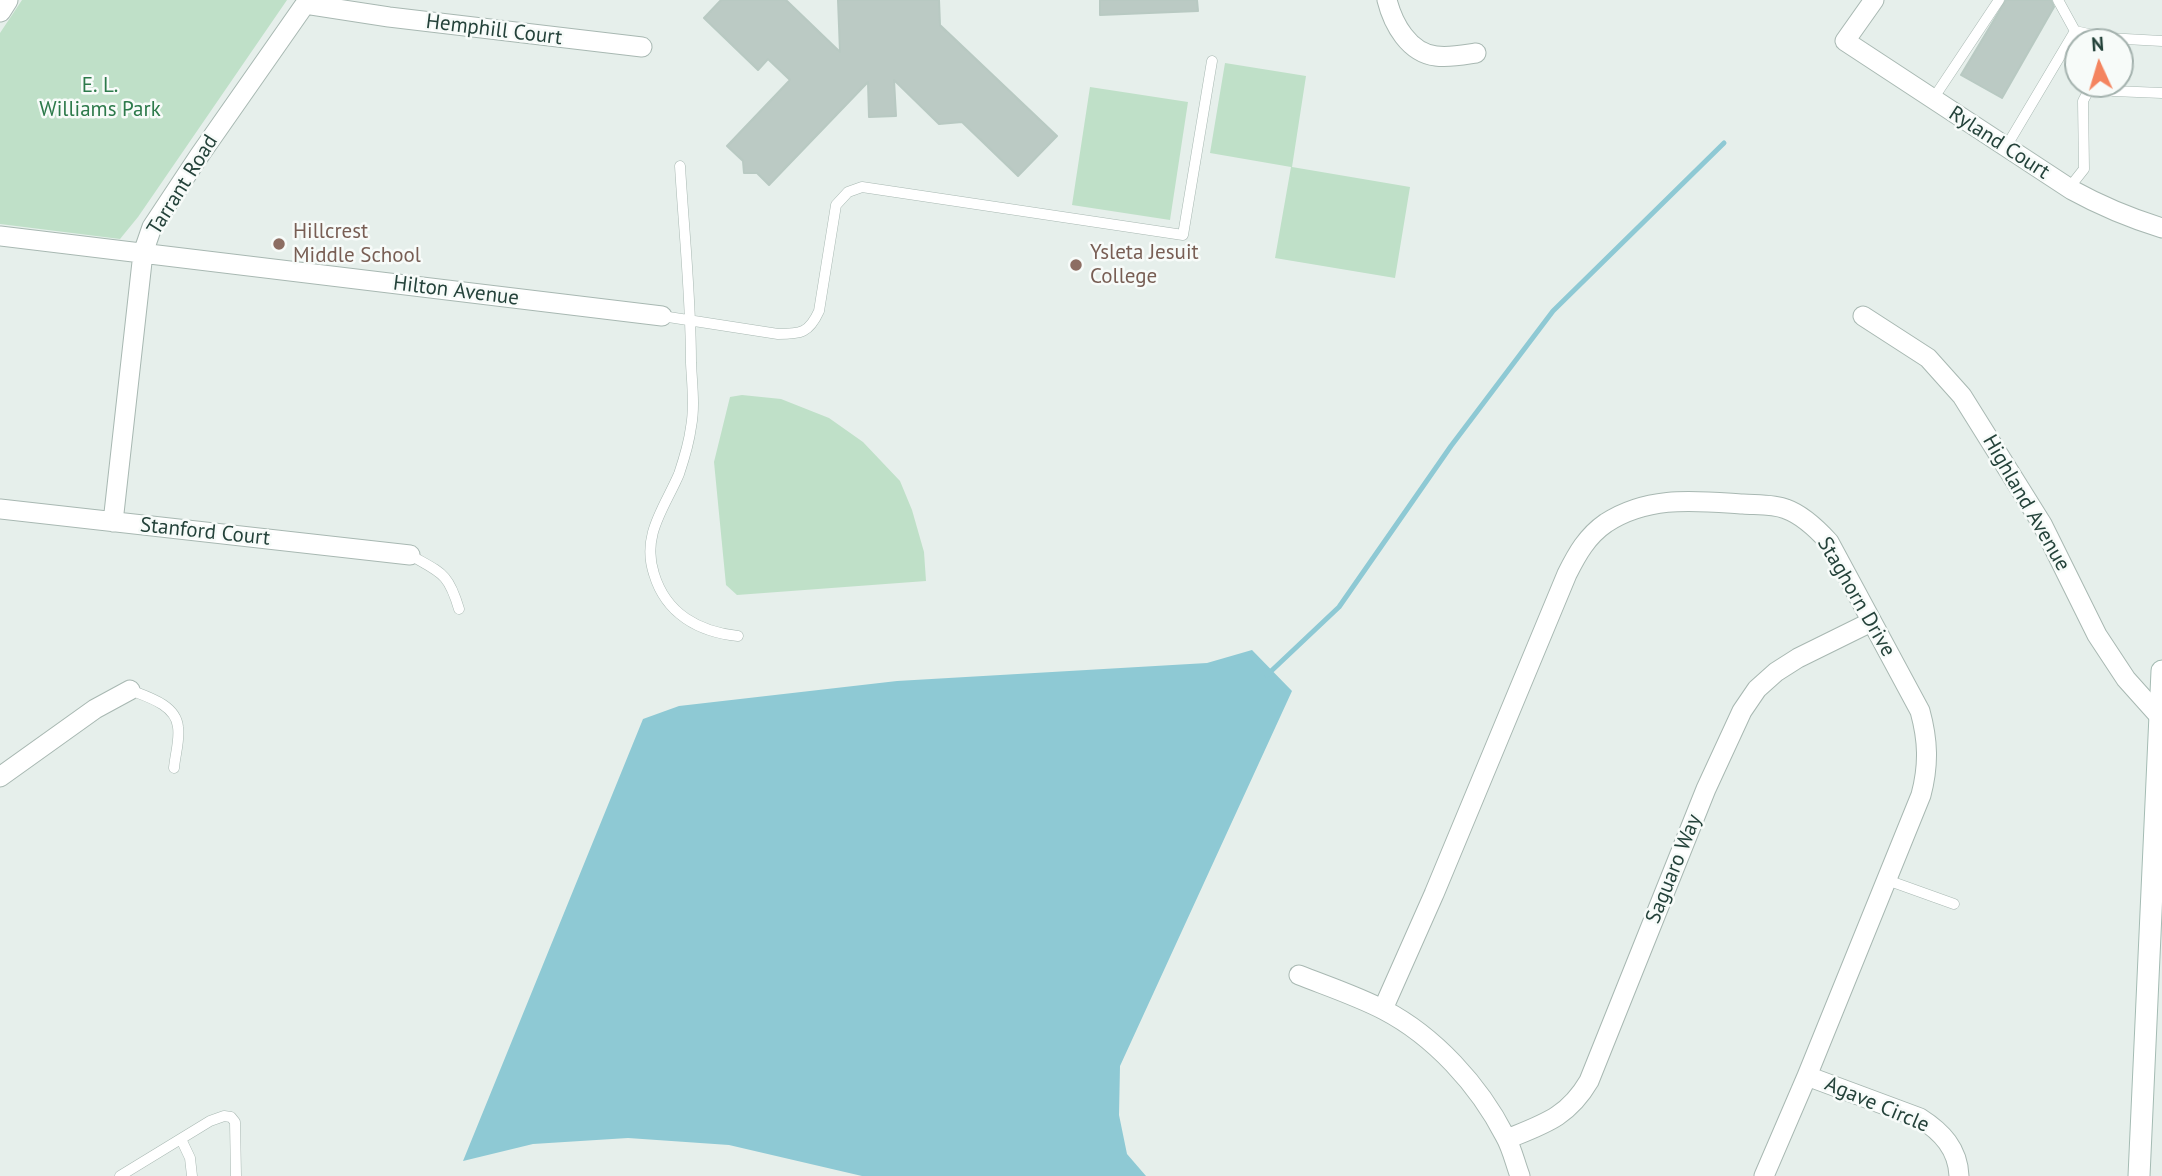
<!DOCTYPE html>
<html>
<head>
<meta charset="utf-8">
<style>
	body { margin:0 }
	#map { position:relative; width:2162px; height:1176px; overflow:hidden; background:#e6efeb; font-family:"PT Sans",sans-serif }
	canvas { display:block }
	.north { position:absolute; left:2064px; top:28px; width:70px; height:70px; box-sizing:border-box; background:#f7fbf9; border:2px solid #a3b1ad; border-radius:50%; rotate:356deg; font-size:19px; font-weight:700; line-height:28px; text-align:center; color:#24423a }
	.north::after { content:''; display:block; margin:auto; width:24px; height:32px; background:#f4845f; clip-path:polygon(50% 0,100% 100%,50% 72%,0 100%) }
</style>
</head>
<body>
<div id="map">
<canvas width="2162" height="1176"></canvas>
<div class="north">N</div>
</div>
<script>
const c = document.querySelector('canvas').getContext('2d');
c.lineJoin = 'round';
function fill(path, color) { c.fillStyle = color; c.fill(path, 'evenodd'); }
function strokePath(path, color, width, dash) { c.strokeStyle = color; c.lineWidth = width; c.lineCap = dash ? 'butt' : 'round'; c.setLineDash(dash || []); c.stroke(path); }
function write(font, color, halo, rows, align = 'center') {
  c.font = font + ' "PT Sans",sans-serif'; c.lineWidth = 5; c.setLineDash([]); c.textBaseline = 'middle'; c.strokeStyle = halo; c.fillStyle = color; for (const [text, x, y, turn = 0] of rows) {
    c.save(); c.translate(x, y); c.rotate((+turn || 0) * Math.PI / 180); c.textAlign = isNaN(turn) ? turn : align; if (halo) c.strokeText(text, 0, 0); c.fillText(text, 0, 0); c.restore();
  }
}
const green = new Path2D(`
	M22,0H287L138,217L120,239L0,224V33Z
	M1225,63L1306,76L1292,167L1410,187L1395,278L1275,258L1291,167L1210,153Z
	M1090,87L1188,102L1170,220L1072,205Z
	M742,395L781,399L829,418L863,442L900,481L912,510L924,552L926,581L737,595L726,585L714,462L730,397Z`);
const water = new Path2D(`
	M1252,650L1292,691L1120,1066L1119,1115L1127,1154L1146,1176H862L729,1145L628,1138L533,1144L463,1161L643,719L679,706L897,681L1207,663Z`);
const stream = new Path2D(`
	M1267,675L1339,607L1451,446L1553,311L1724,143`);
const building = new Path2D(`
	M721,0H786L840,52L838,0H939L940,25L1057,136L1018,176L962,122L939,124L894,80L896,116L869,117L868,82L769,185L757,173H744L743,161L727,146L790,80L768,59L758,70L704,18Z
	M1100,0H1197L1198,11L1100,15Z
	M2006,0H2051L2054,7L2002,98L1961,75Z`);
const service = new Path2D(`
	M2058,0L2075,31
	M2113,91L2162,93
	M1933,99L1999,0
	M2006,147L2075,31L2107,38L2162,41
	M680,166C684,232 691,297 691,363C692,384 695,407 691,427C689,443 684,459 679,474C665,507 641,535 654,574C666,614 699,632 738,636
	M2069,188L2084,169L2083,101L2092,84
	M662,316L778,334C801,334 809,333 819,311L836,205L848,192L862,187L1183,235L1212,61
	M410,555C441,573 448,572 459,609
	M130,690C148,697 176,705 178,727C180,740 175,755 174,768
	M1887,880L1954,904
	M181,1139L190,1158L192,1176
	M120,1176L210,1121L224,1116L231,1117L235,1122L236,1176`);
const minor = new Path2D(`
	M1387,0C1393,24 1409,53 1436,56C1449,58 1463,55 1476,53
	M1874,0L1845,41L2072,190C2101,206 2130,218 2162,228
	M305,4L389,17L642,47
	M0,236L662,316
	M1863,316L1928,358L1962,396L2042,524L2097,635L2126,679L2160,717
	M0,509L410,555
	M113,522L143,253L152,227L199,156L308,0
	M0,777L95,709L130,690
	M1299,975C1327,986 1357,996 1384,1010C1434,1036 1479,1085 1505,1136C1512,1148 1515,1163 1520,1176
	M1383,1009L1434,894L1567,574C1577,554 1587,536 1606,523C1649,495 1696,501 1743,504C1757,505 1774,504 1786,509C1803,515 1818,530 1829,542L1920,711C1928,740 1929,765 1921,795L1807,1076L1764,1176
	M1807,1076L1920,1118C1942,1132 1958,1149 1959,1176
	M1507,1139C1544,1124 1568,1117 1589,1081L1706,789L1742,711L1757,689L1776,672L1798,658L1871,622`);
const tertiary = new Path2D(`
	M0,11L7,0`);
const secondary = new Path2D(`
	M2139,1176L2162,671`);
const markers = [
	[279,244,7,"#8d6e63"],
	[1076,265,7,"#8d6e63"]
];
const streetNames = [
	["Hemphill Court",494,30,7],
	["Ryland Court",1999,143,33],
	["Tarrant Road",183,185,-58],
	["Hilton Avenue",456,291,7],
	["Highland Avenue",2026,503,60],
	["Stanford Court",205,532,6],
	["Staghorn Drive",1856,597,60],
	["Saguaro Way",1674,869,-68],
	["Agave Circle",1877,1105,23]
];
const parkNames = [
	["E. L.",100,86],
	["Williams Park",100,110]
];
const educationNames = [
	["Hillcrest",293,232],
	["Middle School",293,256],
	["Ysleta Jesuit",1090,253],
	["College",1090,277]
];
fill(green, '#bfe0c8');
fill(water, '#8ec9d4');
strokePath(stream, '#8ec9d4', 5);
fill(building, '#bbcac4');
strokePath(building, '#b8c9c2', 2);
strokePath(service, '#a8b8b2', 11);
strokePath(minor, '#a8b8b2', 21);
strokePath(tertiary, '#a8b8b2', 23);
strokePath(secondary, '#a4bbb3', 23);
strokePath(service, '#fff', 10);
strokePath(minor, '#fff', 19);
strokePath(tertiary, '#fff', 21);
strokePath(secondary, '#fff', 21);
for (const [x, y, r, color] of markers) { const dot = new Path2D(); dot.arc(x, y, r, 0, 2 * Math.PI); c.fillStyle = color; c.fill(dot); strokePath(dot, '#f7fbf9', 2.5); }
write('21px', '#24423a', '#f7fbf9', streetNames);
write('21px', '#2d7a4b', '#f7fbf9', parkNames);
write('21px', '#785e54', '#f7fbf9', educationNames, 'left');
</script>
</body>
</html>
